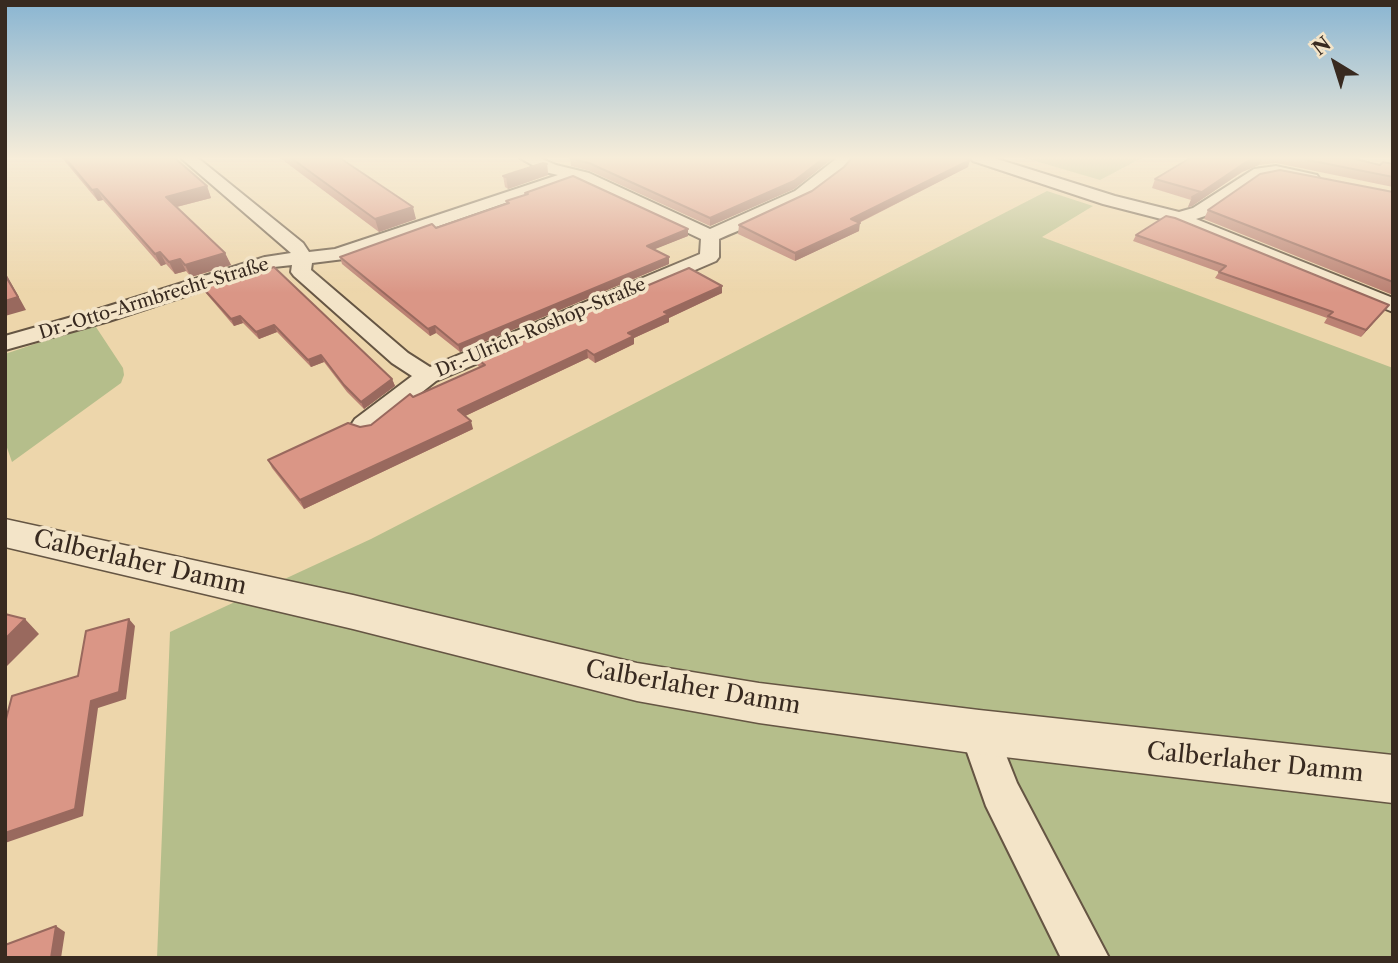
<!DOCTYPE html>
<html>
<head>
<meta charset="utf-8">
<style>
	body { margin:0 }
	#map { position:relative; width:1398px; height:963px; overflow:hidden; background:#edd6ab; font-family:"Libre Caslon Text",serif }
	canvas { display:block }
	.frame { position:absolute; inset:0; border:7px solid #382a20; pointer-events:none }
	.north { position:absolute; left:1300px; top:28px; width:70px; height:70px; -webkit-text-stroke:5px #f3e4c8; paint-order:stroke; rotate:322deg; font-size:19px; font-weight:700; line-height:28px; text-align:center; color:#382a20 }
	.north::after { content:''; display:block; margin:auto; width:24px; height:32px; background:#382a20; clip-path:polygon(50% 0,100% 100%,50% 72%,0 100%) }
</style>
</head>
<body>
<div id="map">
<canvas width="1398" height="963"></canvas>
<div class="frame"></div>
<div class="north">N</div>
</div>
<script>
const c = document.querySelector('canvas').getContext('2d');
c.lineJoin = 'round';
function fill(path, color) { c.fillStyle = color; c.fill(path, 'evenodd'); }
function strokePath(path, color, width, dash) { c.strokeStyle = color; c.lineWidth = width; c.lineCap = dash ? 'butt' : 'round'; c.setLineDash(dash || []); c.stroke(path); }
function write(font, color, halo, rows, align = 'center') {
  c.font = font + ' "Libre Caslon Text",serif'; c.lineWidth = 7; c.setLineDash([]); c.textBaseline = 'middle'; c.strokeStyle = halo; c.fillStyle = color; for (const [text, x, y, turn = 0] of rows) {
    c.save(); c.translate(x, y); c.rotate((+turn || 0) * Math.PI / 180); c.textAlign = isNaN(turn) ? turn : align; if (halo) c.strokeText(text, 0, 0); c.fillText(text, 0, 0); c.restore();
  }
}
const green = new Path2D(`
	M1025,158H1142L1100,180Z
	M1047,191L1093,206L1042,237L1393,368V958H157L170,632L371,539Z
	M94,324L123,368L124,375L121,383L12,462L5,442V354Z`);
const minor = new Path2D(`
	M181,158H198L303,243L309,252L335,249L558,175L545,172L520,158H540L556,165L589,173L710,229L795,191L837,158H854C822,201 766,218 719,239V257L716,261L436,381L373,431L364,433L355,431L351,425L355,419L412,376L392,363L294,276L291,272L292,265L274,267L109,321L5,350V336L93,311L265,257L291,253ZM574,179L701,239L700,254L430,367L408,353L311,270L312,263L344,259Z
	M970,158H994L1115,196L1179,212L1193,208L1254,169L1276,166L1317,175L1319,178L1311,183L1276,176L1264,177L1205,216L1196,219L1393,298V312L1173,222L1103,204L973,161Z
	M979,715L992,720L1017,783L1109,958H1061L986,806L960,732L966,720Z`);
const tertiary = new Path2D(`
	M5,519L353,595L637,663L759,683L979,710L1393,755V803L979,754L759,723L637,701L353,629L5,547Z`);
const wall = new Path2D(`
	M62,158H175L207,186L211,198L177,207L225,253L231,265L191,277L186,271L175,274L166,264L161,266L103,200L98,201Z
	M280,158H340L416,219L379,232Z
	M570,158H833L794,189L710,226L590,171L571,166Z
	M1190,158H1352L1380,165L1393,164V187L1276,163L1259,165L1242,172L1192,206L1188,207L1191,200L1152,188L1155,179Z
	M547,164L548,175L508,189L505,187L503,176Z
	M844,167H968L859,223V231L795,261L738,234L739,225L812,191Z
	M1393,192V295L1204,219L1208,210Z
	M525,193L688,236L654,249L669,264L460,352L436,333L430,336L342,264L340,257L436,228L507,204L506,201L525,195Z
	M1136,235L1389,305L1384,311L1361,337L1324,323L1327,318L1215,278L1219,272L1133,241Z
	M247,276L392,379L395,386L364,409L347,392L324,362L311,367L277,332L259,339L243,323L234,326L205,292L201,286Z
	M722,286V293L669,318V322L634,338V344L595,363L588,358L465,416L473,429L304,509L272,468L268,460L360,427L371,425L413,397L480,367L478,366L476,358Z`);
const shadedWall = new Path2D(`
	M824,158H833L794,189L710,226V218Z
	M1257,158H1262L1259,165L1242,172L1192,206L1188,207L1192,197L1246,162Z
	M970,160L968,167L852,226L860,223L859,231L795,261V253L851,219Z
	M547,164L548,175L508,189L506,177Z
	M207,186L211,198L172,208L166,197Z
	M97,189L103,200L98,201L92,190Z
	M413,207L416,219L379,232L375,219Z
	M688,229V236L648,252L647,246Z
	M160,252L166,264L161,266L155,254Z
	M225,253L231,265L191,277L185,265Z
	M669,257V264L460,352L458,345Z
	M180,259L186,271L175,274L169,262Z
	M5,272L26,310L5,316Z
	M722,286V293L669,318V322L634,338V344L595,363L594,355L628,333L664,312Z
	M1389,305L1384,311L1361,337L1366,330Z
	M240,316L243,323L234,326L231,319Z
	M274,325L277,332L259,339L256,332Z
	M435,326L436,333L430,336L428,329Z
	M587,350L588,358L461,418L458,410Z
	M321,355L324,362L311,367L308,360Z
	M392,379L395,386L364,409L361,402Z
	M471,421L473,429L304,509L300,500Z
	M25,619L39,634L5,668V639Z
	M129,619L135,626L126,699L98,708L83,816L5,843V833L91,701Z
	M56,926L65,932L61,958H51Z`);
const building = new Path2D(`
	M65,158H175L207,186L166,197L225,253L185,265L180,259L169,262L160,252L155,254L97,189L92,190Z
	M291,158H340L413,207L375,219Z
	M570,158H824L794,181L710,218L589,163Z
	M852,158H965L970,160L851,219L860,223L795,253L739,225L812,191L844,167Z
	M1190,158H1257L1246,162L1196,196L1192,197L1201,192L1155,179Z
	M1298,158H1352L1380,165L1383,162L1393,164V177Z
	M543,163L547,164L506,177L503,176Z
	M1280,170L1393,192V282L1208,210L1260,174Z
	M573,176L688,229L647,246L669,257L458,345L435,326L428,329L340,257L432,224L436,228L509,203L506,201L528,194L525,193Z
	M1166,216L1175,218L1389,305L1366,330L1328,316L1333,312L1219,272L1226,266L1136,235Z
	M274,267L392,379L361,402L344,385L321,355L308,360L274,325L256,332L240,316L231,319L201,286L242,273L247,276Z
	M689,268L722,286L664,312L669,314L628,333L634,336L594,355L587,350L458,410L471,421L300,500L268,460L348,423L360,427L371,425L410,394L413,397L485,365L476,358Z
	M5,275L18,297L5,301Z
	M5,614L25,619L5,639Z
	M129,619L119,692L91,701L75,809L5,833V723L12,696L78,676L86,631Z
	M56,926L51,958H5V945Z`);
const farStreetnames = [
	["Dr.-Otto-Armbrecht-Straße",154,299,-17],
	["Dr.-Ulrich-Roshop-Straße",541,328,-23]
];
const nearStreetnames = [
	["Calberlaher Damm",140,563,13],
	["Calberlaher Damm",693,688,10],
	["Calberlaher Damm",1255,763,6]
];
fill(green, '#b5be8b');
strokePath(minor, '#655543', 4);
strokePath(tertiary, '#655543', 3);
fill(minor, '#f3e4c8');
fill(tertiary, '#f3e4c8');
fill(wall, '#bb8173');
fill(shadedWall, '#99695e');
fill(building, '#da9686');
strokePath(building, '#99695e', 2);
const sky = c.createLinearGradient(0, 0, 0, 293);
sky.addColorStop(0, '#89b5d2');
sky.addColorStop(0.54, '#f7edd9');
sky.addColorStop(1, '#f7edd900');
c.fillStyle = sky;
c.fillRect(0, 0, 1398, 293);
write('18px', '#382a20', '#f3e4c8', farStreetnames);
write('24px', '#382a20', '#f3e4c8', nearStreetnames);
</script>
</body>
</html>
